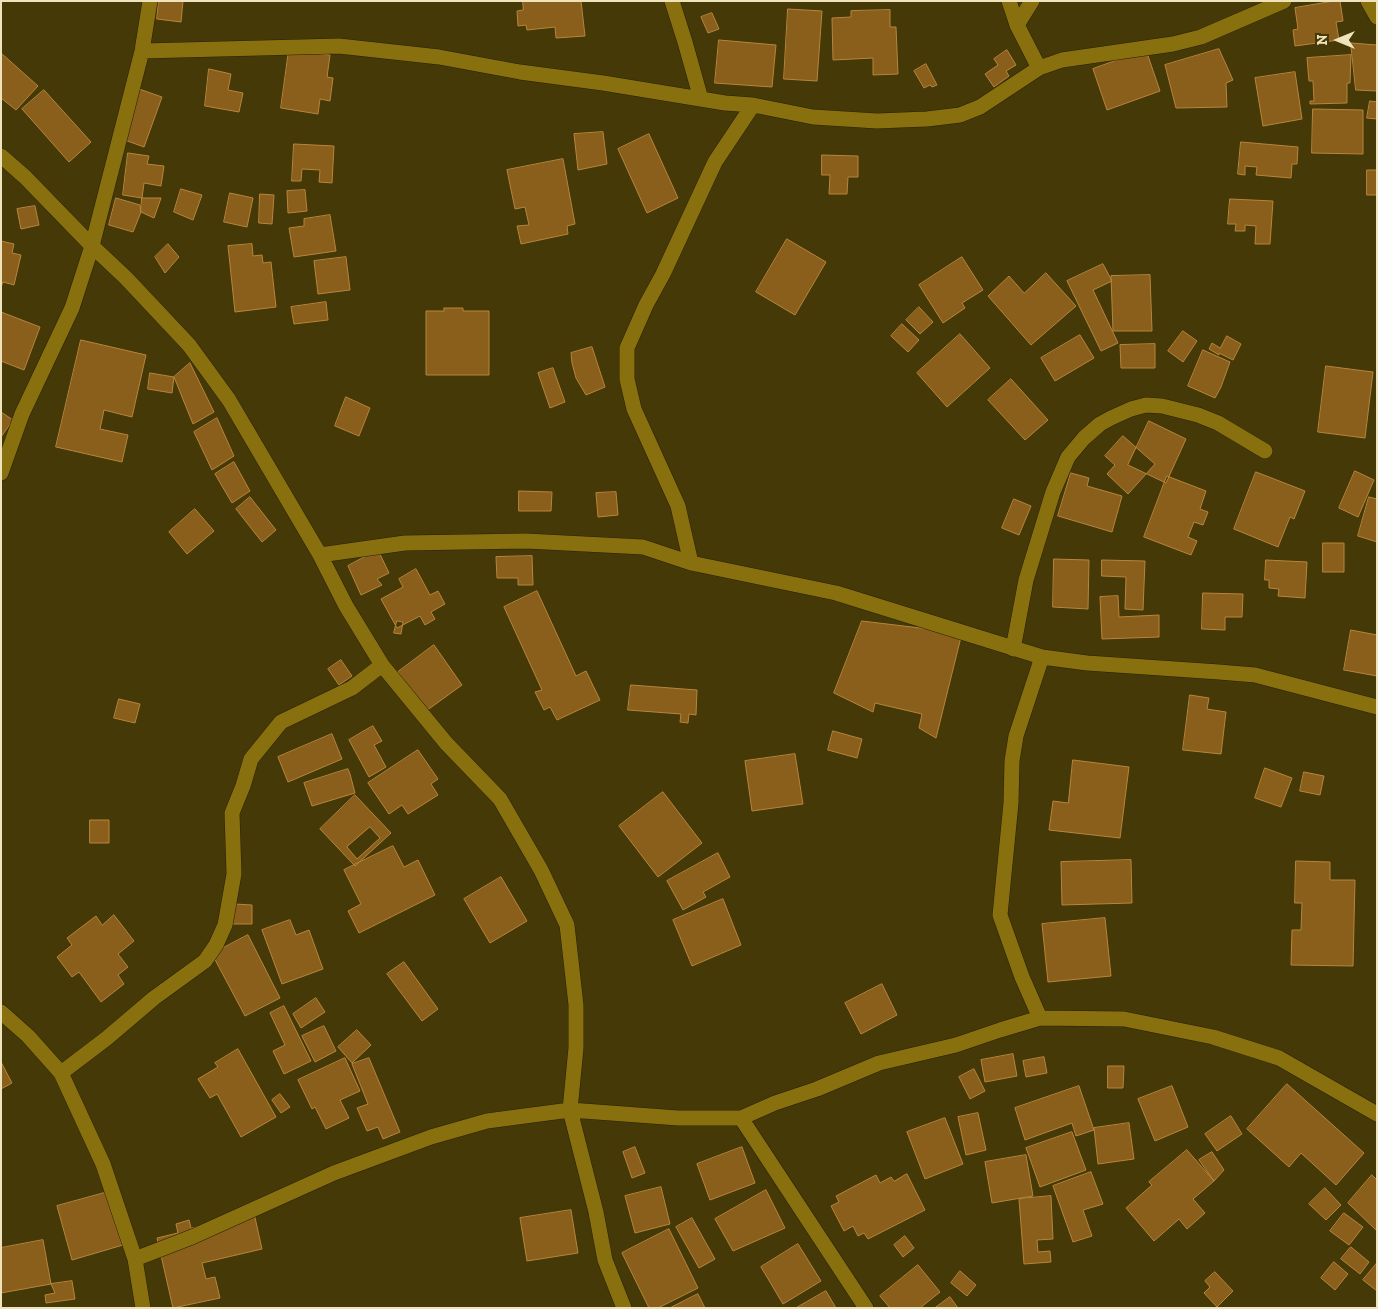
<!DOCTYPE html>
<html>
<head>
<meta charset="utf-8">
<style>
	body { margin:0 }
	#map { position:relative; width:1378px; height:1309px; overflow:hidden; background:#453908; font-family:"Zilla Slab",serif }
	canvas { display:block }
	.frame { position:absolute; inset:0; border:2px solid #eee3ba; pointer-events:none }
	.north { position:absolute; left:1313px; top:15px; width:50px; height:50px; -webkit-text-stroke:4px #453908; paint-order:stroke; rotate:270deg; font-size:14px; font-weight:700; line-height:20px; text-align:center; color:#eee3ba }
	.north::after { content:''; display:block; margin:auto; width:18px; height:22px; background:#eee3ba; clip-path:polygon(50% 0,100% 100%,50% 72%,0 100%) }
</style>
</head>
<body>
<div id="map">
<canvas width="1378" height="1309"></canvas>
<div class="frame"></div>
<div class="north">N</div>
</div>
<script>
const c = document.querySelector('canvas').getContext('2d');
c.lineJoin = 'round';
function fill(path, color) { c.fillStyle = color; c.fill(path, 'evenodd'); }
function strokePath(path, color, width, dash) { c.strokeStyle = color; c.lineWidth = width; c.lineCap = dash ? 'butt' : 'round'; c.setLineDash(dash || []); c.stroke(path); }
const building = new Path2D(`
	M159,1H183L181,22L157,19Z
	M523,1H581L585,36L556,38L555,27L527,30L526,25L518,26L517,11L523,10Z
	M1334,1H1340L1343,21L1336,22L1339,40L1295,46L1293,30L1298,29L1295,8Z
	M788,9L822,11L817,81L784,79Z
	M890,10V27H896L898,74L873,75V58L833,60L832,18L851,17V11Z
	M712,13L719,29L708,33L701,17Z
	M719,40L776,45L772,87L715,83Z
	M1351,43L1377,45V91L1356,90Z
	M1219,49L1233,80L1226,83L1227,107L1176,108L1165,65Z
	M289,50L330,55L327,77L333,78L330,101L320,99L318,114L281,108Z
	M1007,50L1016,65L1006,71L1009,76L994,87L985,74L998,65L994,59Z
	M1146,50L1160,91L1107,110L1093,69Z
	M1,53L38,86L16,110L1,98Z
	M1351,55L1350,83H1347V103L1310,104V101H1314L1313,81H1309L1307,58Z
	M926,64L937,85L932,87L930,85L924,88L914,71Z
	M209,69L231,74L228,90L243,93L239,112L205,106Z
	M1295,72L1302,119L1263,126L1255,78Z
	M139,89L162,97L144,147L122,139Z
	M44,90L91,142L69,162L22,109Z
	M1370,101L1377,102V119L1367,118Z
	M1313,109L1363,110V154L1312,153Z
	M603,132L607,164L578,170L574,134Z
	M649,134L678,198L647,213L618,149Z
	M1241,142L1298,147L1297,164H1292L1291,178L1256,175L1257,167L1245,166V175L1238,174Z
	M294,144L334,146L332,183L319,182L320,170L302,169L301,181H292Z
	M128,153L149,156L147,164L164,166L161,186L144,183L142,198L123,195Z
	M822,155L858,156V177H848L847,194H829L830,175H822Z
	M563,159L575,224L567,226L568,234L521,244L517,226L529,225L525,207L515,209L507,170Z
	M1367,170H1377V195H1367Z
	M181,189L202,195L193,220L174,212Z
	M305,190L307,211L288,213L287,191Z
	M230,193L253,198L247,227L224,222Z
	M260,194L274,195L272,224L259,223Z
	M116,198L140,205L141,212L133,232L109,225Z
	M142,198H161L154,218L141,212Z
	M1230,199L1273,201L1270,244H1255L1256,226L1245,225V231H1235L1236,224H1228Z
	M35,206L39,225L21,229L17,209Z
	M330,215L336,251L294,257L289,228L304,226V219Z
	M787,239L826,262L795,315L756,292Z
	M1,241L14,244L12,253L21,255L14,285L3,282L1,287Z
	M168,244L179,257L165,273L155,257Z
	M252,244L253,256L262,255L263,263L271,262L276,307L235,312L228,246Z
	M346,257L350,290L318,294L314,261Z
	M962,257L983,290L962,303L965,308L943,323L919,285Z
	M1103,264L1112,281L1093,290L1118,343L1101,351L1067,281Z
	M1046,273L1076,306L1031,345L988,296L1009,276L1024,293Z
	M1150,275L1152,331H1113L1111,276Z
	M326,302L328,320L294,324L291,307Z
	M919,307L933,322L920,334L906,320Z
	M444,308H463V311H489V375H426V311H444Z
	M1,312L40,327L24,370L1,361Z
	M902,324L919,340L908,352L891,336Z
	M1183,331L1197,341L1183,362L1168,351Z
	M960,334L990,368L947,407L917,373Z
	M1080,335L1094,358L1055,381L1041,358Z
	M1227,336L1241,344L1233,360L1219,353V355L1209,349L1212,343L1220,348Z
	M81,340L146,355L132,417L104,410L100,429L128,435L122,462L56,447Z
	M1155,344V368H1121L1120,345Z
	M592,347L605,387L586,395L576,378L572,363L571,353Z
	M1203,350L1230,362L1221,387L1215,398L1188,386Z
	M190,363L214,412L193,424L174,377Z
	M1326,366L1373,372L1365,438L1318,432Z
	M553,368L565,402L550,408L538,373Z
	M150,373L174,377L172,393L148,389Z
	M1011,379L1048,420L1025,440L988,400Z
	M346,397L370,408L359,436L335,426Z
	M1,412L13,420L1,437Z
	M217,418L234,456L212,470L194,432Z
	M1149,421L1186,439L1166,483L1128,465Z
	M1123,436L1155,464L1128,494L1107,474L1115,465L1105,456Z
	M234,462L250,491L232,503L215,474Z
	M1355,471L1374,480L1358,517L1339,508Z
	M1256,472L1305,491L1294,519L1290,517L1278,547L1234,529Z
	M1071,473L1089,478L1087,486L1122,496L1112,532L1058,516Z
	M1167,476L1206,491L1200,509L1208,512L1203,525L1194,522L1188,537L1197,541L1191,555L1144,537Z
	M519,491L552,492L551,511H519Z
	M616,492L618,515L598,517L596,493Z
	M250,497L276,530L262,542L236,509Z
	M1369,497L1377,499V542L1358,536Z
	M1014,499L1031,506L1019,535L1002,528Z
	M195,509L214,531L187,554L169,532Z
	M1323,543H1344V572H1323Z
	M378,550L389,573L377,579L382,585L361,595L348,566Z
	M532,556L533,585H518V578H497L496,557Z
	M1054,559L1089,560L1088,609L1053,607Z
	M1102,560L1145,561L1143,610L1125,609L1126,577L1102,576Z
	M1266,560L1307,562L1305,598L1278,596L1279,589L1269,588V580H1265Z
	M416,569L430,595L438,591L445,604L431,612L435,619L425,625L420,616L397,628L381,599L403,587L399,579Z
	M537,591L576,676L586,671L600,700L557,720L550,707L544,710L535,692L542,690L504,607Z
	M1203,593L1243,594L1242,617H1225V630L1202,629Z
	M1118,596L1119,617L1159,615V637L1102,639L1100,597Z
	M397,621L403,622L401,634L394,633Z
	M862,621L962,633L936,738L919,728L922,714L875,703L873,712L834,693Z
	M1351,630L1377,635V676L1344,670Z
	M434,645L462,685L426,711L398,672Z
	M341,660L352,676L339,685L328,669Z
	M631,685L697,690L696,715L689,714L688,723L680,722L681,714L628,710Z
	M1190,695L1209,698L1207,709L1226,712L1221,754L1183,750Z
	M119,699L140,704L135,723L114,718Z
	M373,726L382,741L374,745L386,767L369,777L349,740Z
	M833,731L862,739L857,758L828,750Z
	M332,734L342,759L288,782L278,757Z
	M418,750L438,779L431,784L438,795L408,814L402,805L389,814L368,783Z
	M795,754L803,804L752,811L745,761Z
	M1073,760L1129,767L1120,838L1049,830L1053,801L1068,803Z
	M1265,768L1292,778L1281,807L1255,798Z
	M348,769L350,774L355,793L312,806L304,783Z
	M1304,772L1324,776L1320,795L1300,791Z
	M663,792L702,843L658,877L619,826Z
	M355,795L391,833L355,866L320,829ZM370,827L380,838L357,859L347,847Z
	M90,820H109V843H90Z
	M393,846L404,867L418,860L435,895L359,933L348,911L361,904L344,870Z
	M718,853L730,877L703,892L706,897L683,910L667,881Z
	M1131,860L1132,903L1062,905L1061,862Z
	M1296,861L1330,862V880H1355L1353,966L1291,965L1292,930H1301L1302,903H1295Z
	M501,877L527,921L490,943L464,899Z
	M723,899L741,945L692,966L673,920Z
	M234,904L252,905V924H233Z
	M114,915L134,941L118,954L128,967L118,975L124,984L101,1002L79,972L72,977L57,957L72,945L67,938L96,916L102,925Z
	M1105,918L1111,976L1048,982L1042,924Z
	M290,920L296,935L309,930L323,969L282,984L262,930Z
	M248,935L280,998L245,1016L212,954Z
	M404,962L438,1009L422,1021L387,974Z
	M882,984L897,1015L861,1034L845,1003Z
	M316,998L325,1012L301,1028L293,1014Z
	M284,1006L311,1061L284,1074L273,1051L285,1045L270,1013Z
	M324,1026L336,1051L315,1062L302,1036Z
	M357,1030L371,1045L352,1063L338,1047Z
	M238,1049L276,1117L241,1137L217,1094L210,1098L198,1079L218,1067L215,1063Z
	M1013,1054L1017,1076L985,1082L981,1060Z
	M1044,1057L1047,1073L1026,1077L1023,1061Z
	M345,1058L360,1091L340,1100L349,1118L326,1129L315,1107L312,1109L298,1080Z
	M369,1058L400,1132L383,1139L378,1127L367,1131L357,1108L368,1104L352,1064Z
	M1,1062L12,1083L1,1089Z
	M1108,1066H1124L1123,1088H1108Z
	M974,1069L985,1091L970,1099L959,1077Z
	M1287,1084L1364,1153L1336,1185L1301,1153L1289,1167L1247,1129Z
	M1079,1086L1094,1130L1076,1136L1072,1123L1025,1140L1015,1108Z
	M1172,1086L1188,1127L1155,1141L1138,1099Z
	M280,1094L290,1107L281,1113L272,1100Z
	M978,1113L986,1150L966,1155L958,1117Z
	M1231,1116L1242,1134L1217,1151L1205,1134Z
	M945,1118L963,1164L925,1179L907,1132Z
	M1129,1123L1134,1159L1098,1164L1094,1128Z
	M1072,1132L1086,1170L1040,1187L1026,1148Z
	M635,1147L645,1173L632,1178L623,1152Z
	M742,1147L755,1183L710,1200L697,1164Z
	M1187,1150L1214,1181L1193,1199L1205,1213L1187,1229L1179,1219L1154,1241L1126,1208L1152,1185L1149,1182Z
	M1212,1152L1224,1170L1214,1181L1199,1160Z
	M1026,1155L1033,1196L992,1203L985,1162Z
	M1091,1172L1103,1204L1083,1210L1092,1236L1073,1242L1053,1186Z
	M907,1174L925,1210L868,1239L864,1233L858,1236L853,1226L844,1231L831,1206L839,1202L836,1196L876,1175L880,1183L891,1177L894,1181Z
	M1372,1175L1377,1180V1231L1348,1203Z
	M661,1187L670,1224L635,1233L625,1196Z
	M1325,1188L1341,1205L1326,1220L1309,1204Z
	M766,1190L785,1228L733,1251L715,1219Z
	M108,1192L123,1245L72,1260L57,1206Z
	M1051,1196L1053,1239L1037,1240L1038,1252L1050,1251L1051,1262L1024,1264L1019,1199Z
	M571,1210L578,1253L527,1261L520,1218Z
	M254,1213L262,1249L202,1263L206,1279L215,1277L220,1298L173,1308L157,1238L178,1233L176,1224L189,1220L191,1228Z
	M1344,1213L1363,1227L1349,1245L1330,1231Z
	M692,1218L715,1259L699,1268L676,1227Z
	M669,1229L698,1288L658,1308H649L622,1253Z
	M905,1236L914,1248L903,1257L894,1245Z
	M43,1240L51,1284L1,1293V1248Z
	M798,1244L821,1281L783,1304L761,1267Z
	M1351,1247L1369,1262L1360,1274L1341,1259Z
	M1334,1262L1348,1274L1335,1290L1321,1278Z
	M1377,1263V1291L1363,1280Z
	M918,1265L940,1292L920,1308H890L880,1296Z
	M960,1271L976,1285L967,1296L951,1283Z
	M1215,1272L1233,1291L1217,1307L1204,1293L1210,1287L1205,1281Z
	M72,1281L75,1299L46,1303L45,1295L55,1293L51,1284Z
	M826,1291L836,1308H796Z
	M698,1294L705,1308H670Z
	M950,1297L958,1308H935Z`);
const street = new Path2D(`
	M672,1L685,42L701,99
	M1009,1L1017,25L1039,68
	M1368,1L1377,17
	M1017,25L1032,1
	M142,51L339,46L439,57L520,72L603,83L725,103L753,105L813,117L877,121L927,119L960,115L980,107L1039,68L1062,60L1173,44L1201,37L1284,1
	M1,156L25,177L92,246L126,278L189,345L229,400L320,555L346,606L382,665L446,743L500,799L541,870L567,925L576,1005V1048L570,1110L596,1212L605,1260L624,1308
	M1,473L22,414L72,308L92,246L142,51L150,1
	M320,555L405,543L526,541L643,547L691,563L836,593L1042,657L1087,663L1219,672L1255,675L1377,707
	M691,563L678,506L634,409L627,379V348L646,305L663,274L715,162L753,105
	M1013,649L1026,580L1053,492L1068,457L1084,438L1100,424L1111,418L1131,409L1146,405L1162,406L1198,415L1218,423L1265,451
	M1,1012L28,1036L61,1073L103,1164L135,1259L143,1308
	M1040,1018L1022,977L1000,915L1011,803L1012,761L1016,736L1042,657
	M61,1073L107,1038L154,998L205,961L216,945L225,925L234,874L232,813L243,786L251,759L281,722L352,688L382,665
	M741,1118L866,1308
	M135,1259L192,1237L334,1173L431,1137L487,1121L570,1110L678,1118H741L775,1103L817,1089L879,1063L956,1045L1000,1030L1040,1018L1124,1019L1213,1037L1279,1058L1377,1114`);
fill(building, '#895f1b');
strokePath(building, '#b7853b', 1);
strokePath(street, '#282005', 16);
strokePath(street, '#88700e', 15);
</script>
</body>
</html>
